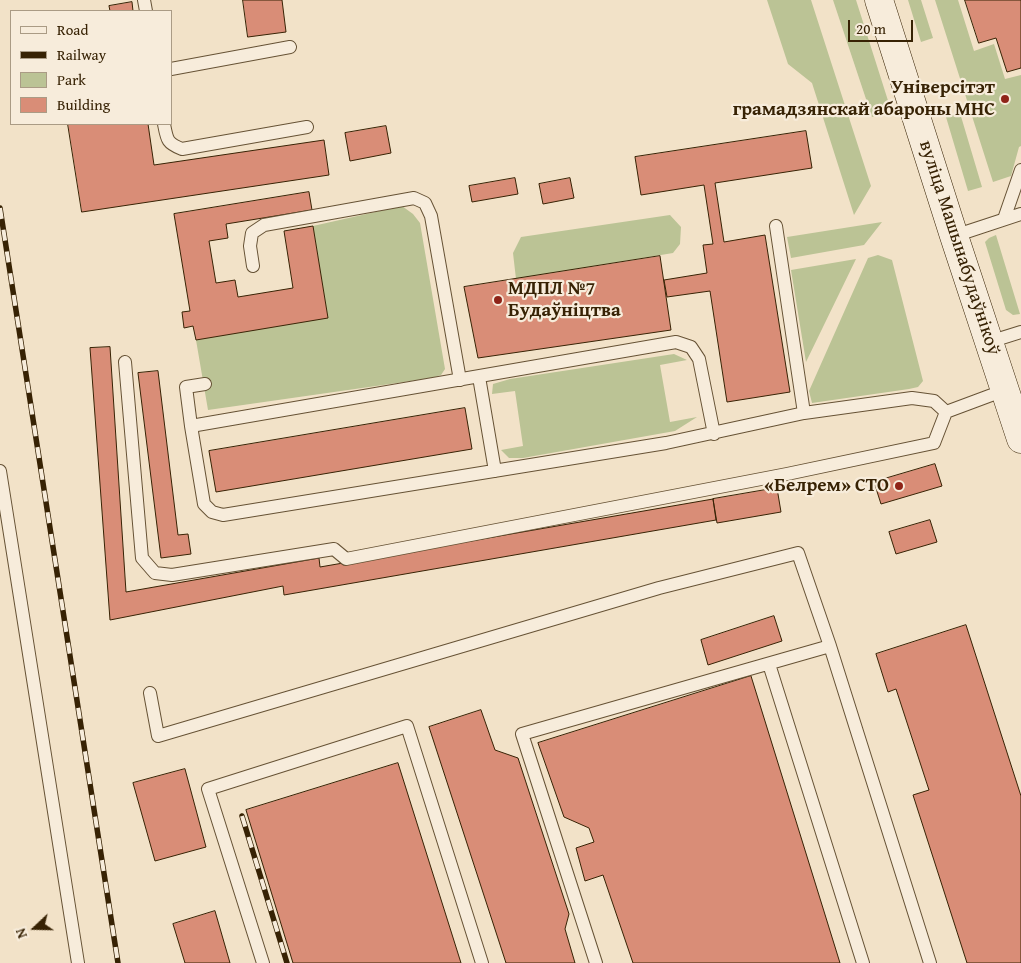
<!DOCTYPE html>
<html>
<head>
<meta charset="utf-8">
<style>
	body { margin:0 }
	#map { position:relative; width:1021px; height:963px; overflow:hidden; background:#f2e2c8; font-family:"Gentium Book Plus",serif }
	canvas { display:block }
	.legend { position:absolute; left:10px; top:10px; width:162px; height:115px; box-sizing:border-box; background:#f7ecdb; border:1px solid #aa9b85; margin:0; padding:6px 9px; list-style:none; font-size:15px; color:#372204 }
	.legend li { display:flex; align-items:center; gap:10px; height:25px }
	.legend b { width:25px; border:1px solid #aa9b85 }
	.north { position:absolute; left:10px; top:903px; width:50px; height:50px; -webkit-text-stroke:4px #f7ecdb; paint-order:stroke; rotate:249deg; font-size:14px; font-weight:700; line-height:20px; text-align:center; color:#372204 }
	.north::after { content:''; display:block; margin:auto; width:18px; height:22px; background:#372204; clip-path:polygon(50% 0,100% 100%,50% 72%,0 100%) }
	.scale { position:absolute; left:848px; top:20px; width:65px; height:22px; box-sizing:border-box; border:2px solid #372204; border-top:0; padding-left:6px; font-size:15px; line-height:18px; white-space:nowrap; color:#372204; -webkit-text-stroke:4px #f7ecdb; paint-order:stroke }
</style>
</head>
<body>
<div id="map">
<canvas width="1021" height="963"></canvas>
<ul class="legend">
<li><b style="height:6px;background:#f7ecdb"></b>Road</li>
<li><b style="height:6px;background:#372204"></b>Railway</li>
<li><b style="height:14px;background:#bbc395"></b>Park</li>
<li><b style="height:14px;background:#d98d77"></b>Building</li>
</ul>
<div class="north">N</div>
<div class="scale">20 m</div>
</div>
<script>
const c = document.querySelector('canvas').getContext('2d');
c.lineJoin = 'round';
function fill(path, color) { c.fillStyle = color; c.fill(path, 'evenodd'); }
function strokePath(path, color, width, dash) { c.strokeStyle = color; c.lineWidth = width; c.lineCap = dash ? 'butt' : 'round'; c.setLineDash(dash || []); c.stroke(path); }
function write(font, color, halo, rows, align = 'center') {
  c.font = font + ' "Gentium Book Plus",serif'; c.lineWidth = 4.5; c.setLineDash([]); c.textBaseline = 'middle'; c.strokeStyle = halo; c.fillStyle = color; for (const [text, x, y, turn = 0] of rows) {
    c.save(); c.translate(x, y); c.rotate((+turn || 0) * Math.PI / 180); c.textAlign = isNaN(turn) ? turn : align; if (halo) c.strokeText(text, 0, 0); c.fillText(text, 0, 0); c.restore();
  }
}
const green = new Path2D(`
	M767,0H811L871,186L854,215L812,83L788,64Z
	M833,0H856L891,110L872,117Z
	M908,0H921L933,38L921,42Z
	M935,0H958L974,51L994,44L1005,79L1021,75V146L1019,147L1011,176L993,182Z
	M960,113L982,187L968,191L946,117Z
	M402,206L413,214L420,223L445,369L441,375L432,378L208,410L196,340L328,318L313,226Z
	M670,215L681,227L680,244L673,253L516,279L513,253L521,237Z
	M882,222L864,245L791,258L787,237Z
	M996,235L1020,314L1013,315L1006,310L985,242L989,238Z
	M878,255L892,260L923,381L918,387L909,389L812,403L809,391L868,258Z
	M856,259L806,362L791,270Z
	M674,354L687,360L660,365L670,422L697,417L675,431L523,458H509L501,450L523,446L515,391L492,394L493,384L510,379Z`);
const building = new Path2D(`
	M243,0H282L286,32L248,37Z
	M965,0H1021V68L1007,72L996,38L979,43Z
	M132,2L133,11H110L109,6Z
	M68,124H148L154,165L324,140L329,175L82,212Z
	M386,126L391,153L350,161L345,133Z
	M806,131L812,168L715,183L724,242L765,235L790,392L727,402L710,291L667,297L664,280L707,273L703,245L713,244L704,185L641,195L635,157Z
	M515,178L518,194L472,202L469,186Z
	M570,178L574,198L543,204L539,184Z
	M309,192L312,210L226,224L228,238L209,241L216,283L235,280L238,297L293,288L284,231L313,226L328,318L196,340L193,326L184,328L182,312L190,311L174,214Z
	M660,256L671,330L478,358L464,287Z
	M110,347L126,592L319,558L320,567L713,499L716,520L284,595L283,586L110,620L90,348Z
	M158,371L178,535L188,534L191,554L161,558L138,373Z
	M465,408L472,449L216,492L209,451Z
	M935,464L942,486L881,504L874,482Z
	M777,488L781,512L717,523L713,499Z
	M930,520L937,542L896,554L889,532Z
	M774,616L782,641L708,665L701,640Z
	M966,625L1021,796V963H967L913,795L929,790L896,689L888,692L876,654Z
	M751,676L840,963H633L603,875L585,881L576,848L594,842L589,828L564,817L538,743Z
	M481,710L495,750L518,758L569,914L565,929L575,963H506L429,727Z
	M398,763L461,963H293L246,810Z
	M185,769L206,847L155,861L133,783Z
	M215,911L230,963H185L173,924Z`);
const lane = new Path2D(`
	M144,0L146,11
	M171,69L290,47
	M164,124C167,140 167,143 182,149L307,127
	M1004,219L1021,170
	M776,226L804,413
	M954,236L1021,214
	M253,266L250,246L252,233L264,225L414,198L425,203L431,216L460,380
	M989,342L1021,332
	M125,362L142,558L155,573L172,575L334,549L346,559L787,474L934,443L946,412L1005,390
	M479,377L495,471
	M191,426L186,387L205,384
	M714,434L699,359L691,347L676,342L191,426L204,504L212,512L223,515L666,443L804,413L912,398L934,401L946,412
	M0,471L78,963
	M769,664L863,963
	M150,693L158,736L659,588L798,553L830,646
	M263,963L208,789L407,726L482,963
	M596,963L522,734L830,646L930,963`);
const secondary = new Path2D(`
	M879,0L954,236L1021,439`);
const rail = new Path2D(`
	M0,208L118,963
	M242,816L287,963`);
const markers = [
	[1005,99,5,"#8f2418"],
	[498,300,5,"#8f2418"],
	[899,486,5,"#8f2418"]
];
const poiNames = [
	["Універсітэт",995,88],
	["грамадзянскай абароны МНС",995,110],
	["МДПЛ №7",508,289,"left"],
	["Будаўніцтва",508,311,"left"],
	["«Белрем» СТО",889,486]
];
const streetNames = [
	["вуліца Машынабудаўнікоў",959,248,72]
];
fill(green, '#bbc395');
fill(building, '#d98d77');
strokePath(building, '#372204', 1);
strokePath(lane, '#665235', 14);
strokePath(secondary, '#372204', 29);
strokePath(lane, '#f7ecdb', 12);
strokePath(secondary, '#f7ecdb', 28);
strokePath(rail, '#372204', 5.5);
strokePath(rail, '#f7ecdb', 4, [11]);
for (const [x, y, r, color] of markers) { const dot = new Path2D(); dot.arc(x, y, r, 0, 2 * Math.PI); c.fillStyle = color; c.fill(dot); strokePath(dot, '#f7ecdb', 2); }
write('bold 19px', '#372204', '#f7ecdb', poiNames, 'right');
write('19px', '#372204', '#f7ecdb', streetNames);
</script>
</body>
</html>
